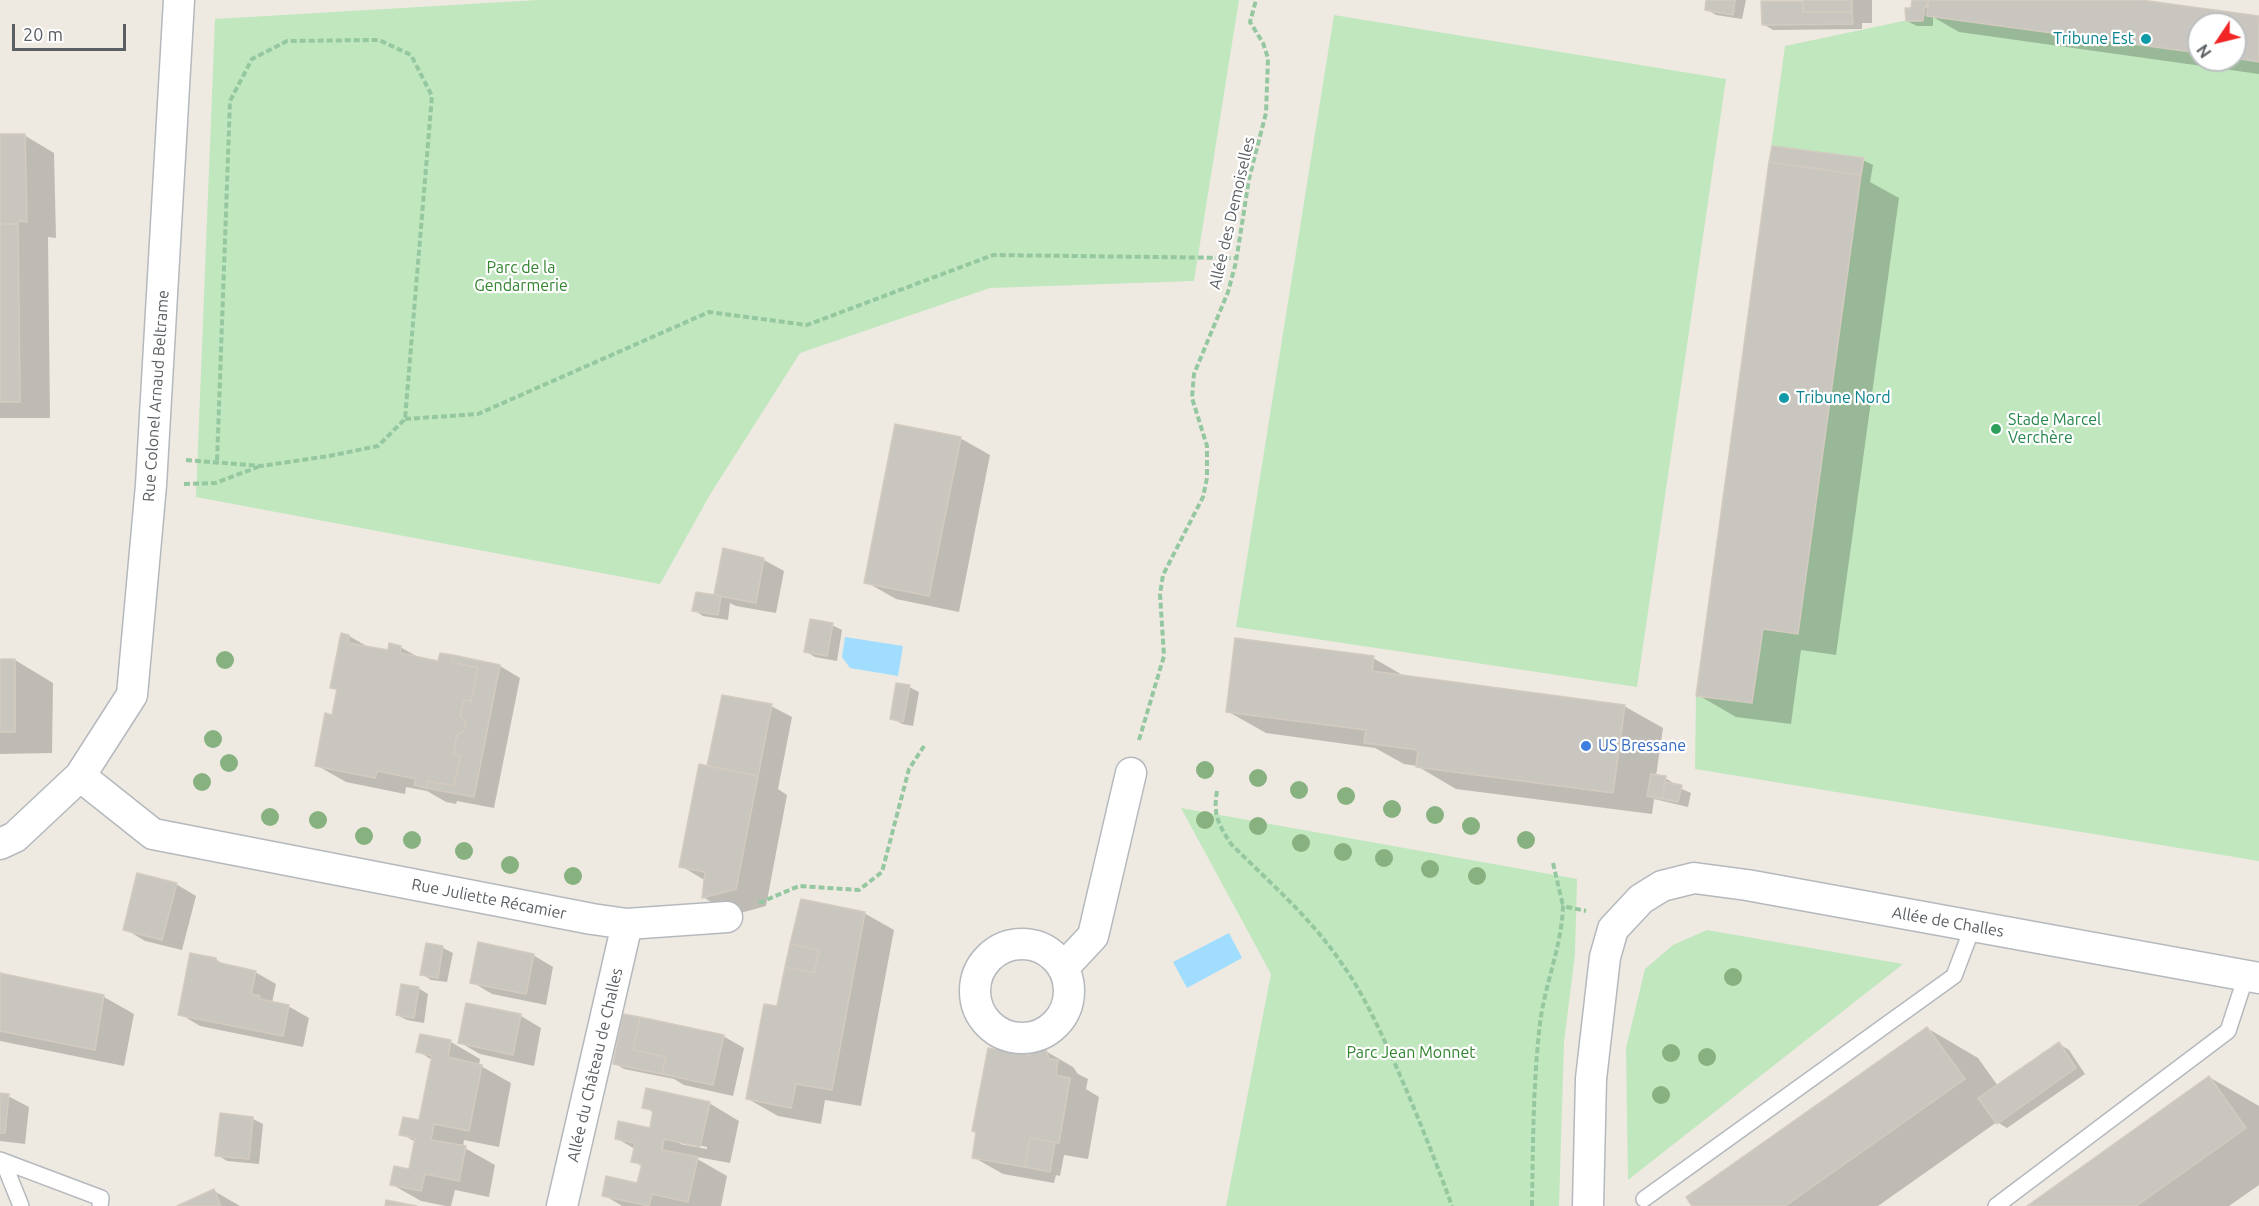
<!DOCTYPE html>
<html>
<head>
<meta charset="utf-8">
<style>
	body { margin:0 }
	#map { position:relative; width:2259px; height:1206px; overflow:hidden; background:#eeeae2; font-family:Ubuntu,sans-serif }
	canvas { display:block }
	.north { position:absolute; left:2187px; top:12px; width:60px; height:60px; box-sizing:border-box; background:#fff; border:2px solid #bdbfc1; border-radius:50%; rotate:235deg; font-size:16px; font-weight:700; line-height:24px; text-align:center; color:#5a5f63 }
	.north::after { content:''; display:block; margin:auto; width:21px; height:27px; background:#f12525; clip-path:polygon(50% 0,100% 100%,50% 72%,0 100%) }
	.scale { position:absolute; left:12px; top:24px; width:114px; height:27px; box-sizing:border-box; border:3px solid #5a5f63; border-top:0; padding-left:8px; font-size:18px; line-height:21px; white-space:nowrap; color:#5a5f63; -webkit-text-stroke:4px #fff; paint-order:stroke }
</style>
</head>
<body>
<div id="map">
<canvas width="2259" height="1206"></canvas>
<div class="north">N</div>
<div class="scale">20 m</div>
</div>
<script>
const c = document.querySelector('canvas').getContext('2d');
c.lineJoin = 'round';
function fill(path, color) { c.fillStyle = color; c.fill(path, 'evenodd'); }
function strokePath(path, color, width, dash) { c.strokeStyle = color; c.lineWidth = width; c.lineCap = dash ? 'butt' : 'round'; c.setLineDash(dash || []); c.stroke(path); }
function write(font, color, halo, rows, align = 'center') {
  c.font = font + ' Ubuntu,sans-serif'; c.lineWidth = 4.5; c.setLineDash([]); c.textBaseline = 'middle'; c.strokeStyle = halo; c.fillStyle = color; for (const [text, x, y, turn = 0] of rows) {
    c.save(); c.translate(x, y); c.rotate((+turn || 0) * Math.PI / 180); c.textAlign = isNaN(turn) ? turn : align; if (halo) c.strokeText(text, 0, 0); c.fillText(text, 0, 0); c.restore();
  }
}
const green = new Path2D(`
	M538,0H1239L1194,281L990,288L800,353L711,493L660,584L196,497L215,19Z
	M1929,0H2141L2259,16V861L1695,769L1696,696L1785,46L1927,16ZM2199,24H2235V60H2199Z
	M1334,15L1726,79L1637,687L1236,627Z
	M1181,808L1577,879L1575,954L1564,1042L1559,1206H1226L1271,974Z
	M1707,930L1903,964L1628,1180L1626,1048L1645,969L1673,945Z`);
const water = new Path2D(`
	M845,637L903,646L898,676L850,668L842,657Z
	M1229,933L1242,958L1187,988L1173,962Z`);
const shadow = new Path2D(`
	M1708,0H1746L1742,19L1716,15L1706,9Z
	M1804,0H1872V23H1862V29L1773,30L1763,24Z
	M1913,0H2130L2259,18V74L1959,32L1933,17V26H1917L1907,21L1913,9ZM2199,24H2235V60H2199Z
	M0,135H24L54,153L56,238L48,237L50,418H0Z
	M1863,160L1873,165L1870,182L1899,198L1836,655L1801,650L1791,724L1736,717L1698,695Z
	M960,438L990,455L959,612L896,599L866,582Z
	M764,560L784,571L776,613L736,606L730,603L728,620L703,616L694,610L697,594L721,598L715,594Z
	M832,625L842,630L837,661L815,657L805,651Z
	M349,636L370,648L389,652L400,647L420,658L440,662L441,654L500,666L520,678L494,808L457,801L456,804L446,802L427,791L406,787L405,794L346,782L316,765L333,717L338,691L331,687Z
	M1373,658L1406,677L1624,706L1663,728L1656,776L1665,778L1675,784V786L1691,793L1688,807L1654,799L1652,814L1456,789L1417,766L1404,764L1375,748L1266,733L1227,711Z
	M0,660H15L53,683L52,753L0,754Z
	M909,687L919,692L913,726L902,724L892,718Z
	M771,706L792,717L778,789L787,795L766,906L733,915L703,897L706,881L681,866L709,768Z
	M176,884L196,896L182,950L145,941L125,929Z
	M864,913L894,930L861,1106L825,1100L821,1124L778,1116L748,1099L778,1008Z
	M427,945L443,948L453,953L447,982L431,980L422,974Z
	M533,955L553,967L546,1005L492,994L472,982Z
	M215,959L227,966L255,972L276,984L272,1003L288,1006L309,1018L303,1047L200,1026L180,1014Z
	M0,975L104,997L134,1014L124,1066L0,1041Z
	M418,988L428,994L424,1023L407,1020L397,1015Z
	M467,1005L521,1016L541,1028L534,1066L480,1054L459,1042Z
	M1927,1028L1978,1058L1998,1086L2059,1044L2069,1050L2085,1074L2007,1128L1997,1122L1878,1206H1694Z
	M723,1036L744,1048L733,1096L684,1085L674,1079L624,1069L614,1063Z
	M451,1042L480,1059L479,1065L511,1083L499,1147L464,1140L463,1147L495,1165L489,1197L455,1190L451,1206H446L421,1201L391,1184L410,1171L416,1142L401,1134L420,1122L432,1060L418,1051Z
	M1042,1049L1073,1067L1078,1074L1088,1079L1086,1089L1099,1097L1088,1159L1064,1155L1060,1176L1056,1175L1054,1183L1003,1174L973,1157L1030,1056Z
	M2209,1077L2259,1106V1185L2229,1206H2030Z
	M0,1095L8,1096L29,1107L25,1144L0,1141Z
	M709,1103L739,1121L730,1163L692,1156L727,1176L721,1206H622L604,1195L639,1184L643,1167L633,1161L635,1149L616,1138L651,1130L654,1113L644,1107ZM680,1141L707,1147V1149L680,1144Z
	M253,1119L263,1124L259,1164L227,1161L217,1155Z
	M214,1191L240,1206H181Z`);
const building = new Path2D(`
	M1706,0H1735L1733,15L1705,10Z
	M1803,0H1852V12H1803Z
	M1912,0H1928L1927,7H1924L1923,21H1906L1905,8H1911Z
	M1929,0H2141L2259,16V62L2235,58V24H2199V53L1927,16Z
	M1761,1H1803V12H1852L1853,24L1762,25Z
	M0,134H25L27,222L19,221L18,224H0Z
	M1772,146L1864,158L1861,175L1769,162Z
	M1769,162L1861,175L1798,634L1763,629L1752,703L1696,696Z
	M0,224H18L20,402H0Z
	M895,424L961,437L929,596L864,583Z
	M723,548L764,558L756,603L714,595Z
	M696,592L721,596L718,615L692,611Z
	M810,619L833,623L827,656L804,652Z
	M341,633L349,635L348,643L388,650L389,643L401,646L400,653L438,661L440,653L453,655L452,662L478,668L471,701L464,700L460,717L464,719L466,727L461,733L457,734L453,755L460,756L454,786L428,781L426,788L414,785L416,779L377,771L375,778L315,766L325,713L332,715L337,689L330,688Z
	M1235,638L1374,656L1372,671L1625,705L1613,793L1416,767L1418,750L1364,743L1366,730L1226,712Z
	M453,655L500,665L474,797L426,788L428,781L454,786L460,756L453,755L457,734L461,733L466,727L464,719L460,717L464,700L471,701L478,668L452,662Z
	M0,659H15V732H0Z
	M896,683L910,685L903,722L890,719Z
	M722,695L772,704L758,776L707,766Z
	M699,764L758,776L736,889L702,898L705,872L679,867Z
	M1651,774L1666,776L1662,799L1647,796Z
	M1665,782L1682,785L1678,802L1662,799Z
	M137,873L177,883L162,940L123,930Z
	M801,899L865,912L832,1090L796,1084L791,1108L746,1099L764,1004L777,1006L785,967L814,973L819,950L790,944Z
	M478,942L534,954L526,994L470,983Z
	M426,943L443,946L438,978L420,975Z
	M790,944L819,950L814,973L785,967Z
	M190,953L216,958V962L256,971L251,994L260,996L259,999L289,1005L283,1036L178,1015Z
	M0,973L104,995L95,1050L0,1031Z
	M401,984L419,987L414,1018L396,1015Z
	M466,1003L521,1014L513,1055L458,1043Z
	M623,1014L640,1017L633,1050L666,1057L662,1074L613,1064Z
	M640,1017L724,1035L713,1085L662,1074L666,1057L633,1050Z
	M1927,1027L1965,1079L1785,1206H1692L1686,1197Z
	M420,1034L451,1040L448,1057L482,1065L469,1131L434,1124L431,1140L466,1146L459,1181L425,1174L421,1191L390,1185L394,1166L409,1169L415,1138L399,1135L403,1117L419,1120L432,1056L416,1052Z
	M2059,1042L2076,1068L1997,1124L1978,1098Z
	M1039,1046L1046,1050L1049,1059L1058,1060L1056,1075L1070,1078L1059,1143L1030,1138L1025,1167L972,1158L976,1132L972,1131L988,1048L1029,1055L1031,1050Z
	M2209,1076L2246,1128L2136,1206H2027Z
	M646,1088L710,1102L700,1147L664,1139L662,1150L698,1157L688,1202L652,1194L649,1206L602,1196L606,1176L637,1183L642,1164L631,1162L635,1143L615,1139L618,1121L650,1128L653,1110L642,1108Z
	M0,1093L9,1094L5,1133H0Z
	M220,1113L253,1117L249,1159L215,1156Z
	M1030,1138L1055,1142L1050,1172L1025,1167Z
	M214,1189L221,1206H177Z
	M386,1200L417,1206H385Z`);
const path = new Path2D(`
	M405,419L478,414L709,312L807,325L993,255L1236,258
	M186,460L261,466L329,456L378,446L405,419L432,96L411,55L379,40L287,41L252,59L230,101L217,462
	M184,484L215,483L258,467
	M1139,740L1164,656L1160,594L1163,575L1203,497L1207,478V446L1192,398L1194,374L1228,292L1236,262L1249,179L1266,113L1268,58L1263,43L1250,22L1256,0
	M1217,791C1213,814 1218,824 1231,844C1268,881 1310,917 1340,961C1364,994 1379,1029 1396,1066C1416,1112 1435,1159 1452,1206
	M1553,863L1563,906
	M759,903L799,886L859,890L882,872L909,769L924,746
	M1532,1206C1533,1145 1533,1084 1540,1023C1545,984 1562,945 1563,906L1586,911`);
const service = new Path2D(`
	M0,1160L101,1198L100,1206
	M3,1161L21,1206
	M1644,1199L1954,976L1973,926
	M1996,1206L2228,1031L2246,976`);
const minor = new Path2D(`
	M80,776L153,834L592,919L627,924L727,917
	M0,844L15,837L80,776L132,695L151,485L179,0
	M975 991a47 47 0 1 1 94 0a47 47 0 1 1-94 0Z
	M1064,967L1093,936L1131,773
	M562,1206L627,924
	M1588,1206L1591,1079L1605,957L1613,929L1641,899L1662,886L1694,878L1747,885L2259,978`);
const trees = [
	[225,660],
	[213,739],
	[229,763],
	[1205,770],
	[1258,778],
	[202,782],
	[1299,790],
	[1346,796],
	[1392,809],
	[1435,815],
	[270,817],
	[318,820],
	[1205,820],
	[1258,826],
	[1471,826],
	[364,836],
	[412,840],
	[1526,840],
	[1301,843],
	[464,851],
	[1343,852],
	[1384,858],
	[510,865],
	[1430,869],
	[573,876],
	[1477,876],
	[1733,977],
	[1671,1053],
	[1707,1057],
	[1661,1095]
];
const markers = [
	[2146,39,6,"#0f9aa8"],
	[1784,398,6,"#0f9aa8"],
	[1996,429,6,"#2e9e5b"],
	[1586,746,6,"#3f7fe0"]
];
const cultureNames = [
	["Tribune Est",2134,39],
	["Tribune Nord",1796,398,"left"]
];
const streetNames = [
	["Allée des Demoiselles",1232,213,-77],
	["Rue Colonel Arnaud Beltrame",156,396,-86],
	["Rue Juliette Récamier",489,899,11],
	["Allée de Challes",1948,922,10],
	["Allée du Château de Challes",595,1065,-77]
];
const parkNames = [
	["Parc de la",521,268],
	["Gendarmerie",521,286],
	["Parc Jean Monnet",1411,1053]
];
const leisureNames = [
	["Stade Marcel",2008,420],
	["Verchère",2008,438]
];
const shopNames = [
	["US Bressane",1598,746]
];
fill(green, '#c0e7bd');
fill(water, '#a1ddff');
fill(shadow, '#0003');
fill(building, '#c9c5bf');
strokePath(building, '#d3cbc0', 1.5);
strokePath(service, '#b5b9bd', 18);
strokePath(minor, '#b5b9bd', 33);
strokePath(path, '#95c8a0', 4, [6, 3]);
strokePath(service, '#fff', 15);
strokePath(minor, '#fff', 30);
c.fillStyle = '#87b280';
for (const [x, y] of trees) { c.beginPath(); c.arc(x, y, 9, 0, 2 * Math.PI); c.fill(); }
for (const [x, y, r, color] of markers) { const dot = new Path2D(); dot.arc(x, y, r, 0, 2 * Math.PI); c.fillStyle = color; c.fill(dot); strokePath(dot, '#fff', 2); }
write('16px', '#0d838f', '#fff', cultureNames, 'right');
write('16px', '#5a5f63', '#fff', streetNames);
write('16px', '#338530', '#fff', parkNames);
write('16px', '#27864d', '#fff', leisureNames, 'left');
write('16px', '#366cbe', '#fff', shopNames, 'left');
</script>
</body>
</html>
